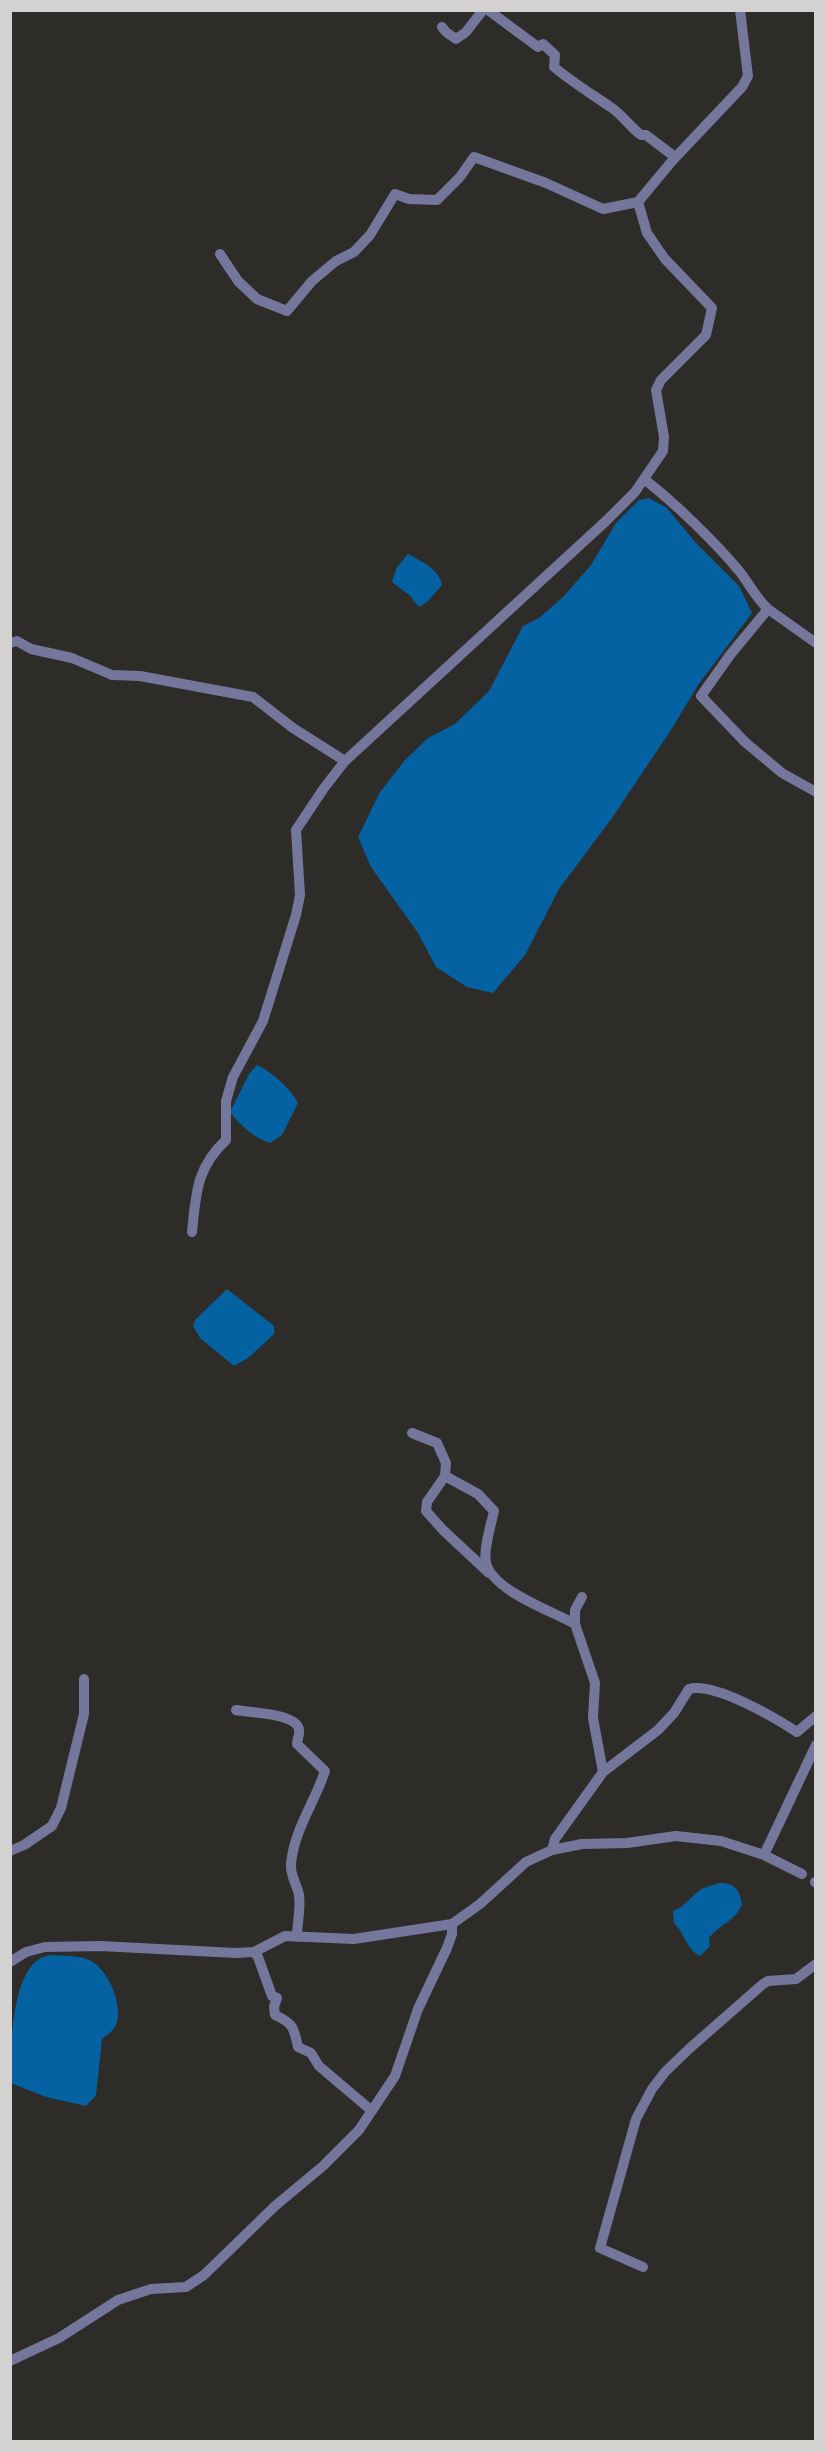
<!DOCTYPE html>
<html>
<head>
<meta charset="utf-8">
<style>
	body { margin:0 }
	#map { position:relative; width:826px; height:2452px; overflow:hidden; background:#2e2c28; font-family:"Source Sans 3",sans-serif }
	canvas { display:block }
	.frame { position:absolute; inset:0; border:12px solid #d4d2d0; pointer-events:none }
</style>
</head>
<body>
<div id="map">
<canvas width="826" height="2452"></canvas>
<div class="frame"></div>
</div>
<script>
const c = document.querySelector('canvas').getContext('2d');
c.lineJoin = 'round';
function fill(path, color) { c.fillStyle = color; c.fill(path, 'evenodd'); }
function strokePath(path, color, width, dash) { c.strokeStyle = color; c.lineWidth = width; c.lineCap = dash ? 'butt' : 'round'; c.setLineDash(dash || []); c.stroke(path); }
const water = new Path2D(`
	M649,498L667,508L695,542L739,586L752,613L698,685L671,730L612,818L559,889L525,955L493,993L467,987L436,967L418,933L371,867L358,837L380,792L405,760L428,738L455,724L489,691L523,626L539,618L563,597L591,565L616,523L639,500Z
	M408,554C422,562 439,569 442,585L428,601L419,607L409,595L392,582L397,567Z
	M257,1065C271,1071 291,1089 298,1103L282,1135L270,1143C254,1138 240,1125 230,1112L249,1074Z
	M227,1289L274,1326V1334L248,1358L234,1366L200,1338L193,1326L195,1320Z
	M719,1883C735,1883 739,1889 742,1904C736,1921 720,1924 709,1938L710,1946L700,1956C686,1949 685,1934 674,1923L673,1911C685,1907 690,1897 700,1890C706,1886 712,1886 719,1883Z
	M51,1955C64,1956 82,1955 93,1962C109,1973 122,2003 117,2022C115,2030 108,2034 102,2039L96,2095L86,2106L46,2097L11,2083C10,2053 11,1978 38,1960C41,1957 47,1956 51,1955Z`);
const minor = new Path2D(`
	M488,10L538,47L543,44L555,55L554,67C572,82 590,93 609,106C621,113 630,127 641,135H646L675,157
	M442,27L446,32L456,39L466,32L483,10
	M220,254L238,281L257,299L287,311L312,281L336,261L354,252L370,235L395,194L409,199L437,200L460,177L474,157L546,183L603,209L638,202
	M644,479C675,503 715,542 740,572C750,585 756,598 768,609
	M10,643L17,641L31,649L72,658L112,675L140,676L253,697L293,728L345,761
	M816,643L768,609L730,655L701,696L745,742L782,773L816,792
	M192,1232C196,1194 196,1168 226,1140V1101L233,1077L263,1021L296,915L300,895L296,830L324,788L345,761L606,521L635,492L663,451L664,437L656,390L661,380L706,335L712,308L665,259L647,233L638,202L672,161L742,87L748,76L740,10
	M412,1433L437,1443L446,1463L445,1476L478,1494L494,1511C491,1525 483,1550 486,1563C493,1591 552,1611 575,1624L595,1683L593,1718L603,1772
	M445,1476L427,1502L426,1511L443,1530L489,1573
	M575,1624V1610L582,1597
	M236,1710C250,1713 297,1713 299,1730C300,1734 297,1740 297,1744L325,1771C315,1802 294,1830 291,1864C290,1876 297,1884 299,1895C301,1909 297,1923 297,1937
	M552,1850L555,1839L603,1772L658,1730L674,1713L689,1689C714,1682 774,1717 797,1732L816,1716
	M10,1851L24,1845L52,1826L61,1808L84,1714V1679
	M764,1855L816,1745
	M815,1882L816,1883
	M254,1952L258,1957L272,1996L277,1998L274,2007L275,2015C293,2023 294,2028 298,2047L311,2053L319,2066L372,2111
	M10,1962L26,1952L45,1947L100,1946L236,1953L254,1952L285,1936L354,1939L452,1924L480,1904L526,1862L552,1850L582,1844L627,1843L676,1836L721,1841L764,1855L802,1874
	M643,2267L600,2248L636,2119L652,2089L665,2072L690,2048L763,1984L768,1981L796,1979L816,1964
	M10,2361L59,2338L118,2300L151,2289L186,2287L204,2275L275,2206L323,2166L359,2130L395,2076L418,2009L447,1948L452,1934V1924`);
fill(water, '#0462a2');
strokePath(minor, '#75769c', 10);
</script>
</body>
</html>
